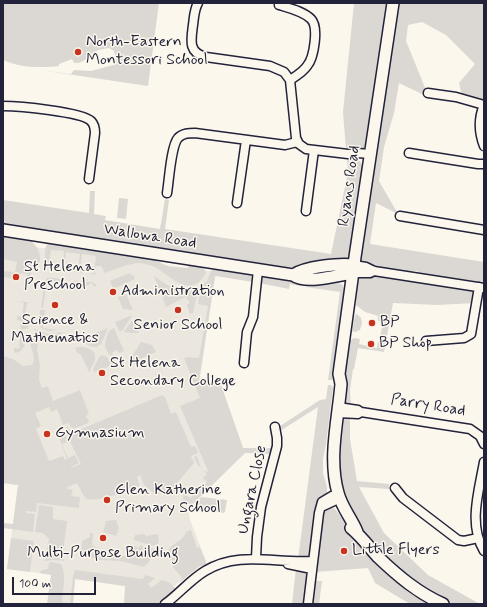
<!DOCTYPE html>
<html>
<head>
<meta charset="utf-8">
<style>
	body { margin:0 }
	#map { position:relative; width:487px; height:607px; overflow:hidden; background:#fbf7ec; font-family:Mynerve,sans-serif }
	canvas { display:block }
	.frame { position:absolute; inset:0; border:4px solid #22223b; pointer-events:none }
	.scale { position:absolute; left:12px; top:577px; width:84px; height:18px; box-sizing:border-box; border:2px solid #22223b; border-top:0; padding-left:5px; font-size:12px; line-height:14px; white-space:nowrap; color:#22223b; -webkit-text-stroke:3px #fbf7ec; paint-order:stroke }
</style>
</head>
<body>
<div id="map">
<canvas width="487" height="607"></canvas>
<div class="frame"></div>
<div class="scale">100 m</div>
</div>
<script>
const c = document.querySelector('canvas').getContext('2d');
c.lineJoin = 'round';
function fill(path, color) { c.fillStyle = color; c.fill(path, 'evenodd'); }
function strokePath(path, color, width, dash) { c.strokeStyle = color; c.lineWidth = width; c.lineCap = dash ? 'butt' : 'round'; c.setLineDash(dash || []); c.stroke(path); }
function write(font, color, halo, rows, align = 'center') {
  c.font = font + ' Mynerve,sans-serif'; c.lineWidth = 3; c.setLineDash([]); c.textBaseline = 'middle'; c.strokeStyle = halo; c.fillStyle = color; for (const [text, x, y, turn = 0] of rows) {
    c.save(); c.translate(x, y); c.rotate((+turn || 0) * Math.PI / 180); c.textAlign = isNaN(turn) ? turn : align; if (halo) c.strokeText(text, 0, 0); c.fillText(text, 0, 0); c.restore();
  }
}
const built = new Path2D(`
	M3,244L36,247L216,272L199,382L221,385L245,453L188,508L190,520L206,561L183,578L168,592L75,579L73,604H61L64,576L7,569L18,485L3,483Z`);
const green = new Path2D(`
	M3,3H159L148,86L40,70L71,74L74,70L91,71L117,64L114,51L109,48C105,49 100,49 96,51C89,54 86,64 74,63L72,59L59,64V66C41,68 20,68 3,60Z
	M354,3H389L368,144L363,150H346L343,112Z
	M396,3H484V99L481,101L462,96L459,83L475,64L446,35L422,22L408,25L406,41L426,90V94L424,95L399,83L394,113L384,147L379,181L398,214L376,203L370,244L484,262V282L427,276L416,271L404,272L366,264L360,259Z
	M347,158L360,161L363,168L349,255L348,258L344,260L302,267H280L3,224V200L89,213L90,191H95L94,214L106,216L105,220L160,229L165,199L169,200L165,229L331,254L348,172Z
	M119,198L128,199L126,219L117,218Z
	M3,235L28,239C37,243 43,257 39,265L38,266L34,265L31,271L29,284L33,285L27,284V274L21,273L20,279L3,277V271L15,272L17,262L3,259Z
	M48,243L152,259L170,267L188,268V266C195,266 203,265 206,272C204,277 201,281 196,284C181,291 168,274 155,267C151,265 145,264 140,263C128,263 115,270 104,273L103,269L101,266H96L95,274L98,275L89,274L94,273L96,256L82,254L80,271L84,273L73,272L78,271L80,254L66,252L64,269L68,271L58,269L57,267L62,268L64,251L51,250L49,263L53,264L52,267C50,265 48,264 47,262C44,258 44,247 48,243Z
	M214,269L249,274L253,277V282L215,276L199,382L221,385L243,448H275L274,454L245,453L192,505L183,501V496L184,493L190,498L207,482L203,478L207,474L197,464L194,457L197,456L201,468L206,472L208,471L180,406L200,398L184,358L187,357L199,358L208,306L198,304L201,286L207,281L211,271Z
	M130,273L131,275H133L135,279L113,289L110,281L112,280Z
	M364,275L409,279L471,290L474,293L475,303L437,305L393,303L384,352L358,348L354,369H353L350,390L351,406L347,405L344,400L345,367L350,340L354,338L360,339L359,344L377,348L378,342H379L383,322L378,321V316L365,312L356,305L357,280L359,277Z
	M154,276C168,285 180,296 198,290L193,313L190,314L187,305L190,302L185,297L166,307Z
	M265,277L300,281L302,286L290,284L289,289L259,283L261,279Z
	M47,278C53,277 62,278 66,283L64,287L60,285V281L57,286L56,282L47,281L43,308L41,307L45,281Z
	M75,281L92,282L97,285L94,287L92,283L76,291L72,283Z
	M334,281L343,285L344,290L334,379L332,380H328L340,292L306,287L305,282Z
	M126,294L133,310L123,309L118,297Z
	M20,301L31,303H27L24,324L28,325V329H23L22,338L26,339C25,346 23,351 16,353L14,352V348L19,349L21,321L17,320V316H22L24,303Z
	M40,310H45L43,328L59,330L48,331L41,328L39,323Z
	M357,314L361,318L362,323L360,330L355,332L352,331L355,315Z
	M130,316H132L122,331H119L115,322Z
	M132,320L134,326H136L139,333H130L124,332Z
	M108,328L101,344L97,347C90,347 85,345 82,338L92,334L93,336L96,335L95,333Z
	M114,328L124,351L119,353L117,350L112,353L113,355L111,356C102,347 105,342 109,331Z
	M34,329L48,334L64,332L62,333V334L48,340V336H39L37,350L40,366L39,380L42,388L48,386L53,401L80,390L89,414L85,416L89,420L88,423L73,429L68,423L63,425L57,409L51,412L49,407L35,413L41,426L36,429L49,461L63,456L65,460L67,459L58,434L63,432L62,429H63L68,442L62,444L68,458L75,455L79,463L71,467V468L81,464C77,455 65,434 67,426L72,433L162,395L165,397L171,414L176,412L191,447L195,446L198,453L191,456L194,463L177,483L181,487L177,492H171L170,490H168L167,493L155,494L144,485L140,475L137,477L140,486C128,491 95,504 85,498L77,483L66,488L73,490L71,496L80,497L79,508L37,503L36,512L26,511V513L35,514L33,532L3,528V523L13,524L18,485L3,483V356L13,359L23,366L32,365C38,356 29,350 31,341C32,337 35,336 35,332Z
	M141,342L152,345L156,352L135,361L133,359H131L130,357L134,353Z
	M79,347C85,347 92,348 95,354V360L89,372L80,353L78,354L75,348Z
	M102,355L107,357L113,365L94,372L93,369L99,357Z
	M328,385H331L333,388L326,444L323,459V473L327,487V493L315,513L309,555L307,558L298,559L318,407L280,431V426L320,400L326,399Z
	M342,418H350V439L357,481L389,484V489L359,487L384,533L428,575L480,604C472,604 463,606 456,604C416,594 354,533 342,494C337,479 340,458 340,443C341,434 340,427 342,418Z
	M202,497L227,500L225,512L223,513L198,509L200,498Z
	M39,505L53,507V519L67,521L63,553L64,561L54,560L45,561L49,539L43,533L35,532Z
	M331,507L335,509L349,528L436,604H410L375,583L368,568L315,572L323,511L325,509Z
	M116,520L119,528L116,536L103,532L106,521Z
	M191,530L197,548L200,547L207,565L200,566L179,583L182,578L173,567L168,551C171,543 183,542 186,532Z
	M90,533H93L92,545L116,558L118,553L129,559L132,545L139,548L140,545L154,549L149,562L144,567L121,561L100,560L93,558L80,557L82,541L90,537Z
	M145,534V536L158,534L159,541L158,544L152,546L134,540L135,535Z
	M11,538L34,541L30,572L7,569Z
	M51,562L61,564C67,575 63,589 62,602L67,603V604H47L51,575L39,573L42,570L48,569L49,563Z
	M296,568C302,569 305,570 307,576L304,604H292Z
	M75,570L143,579L145,575L155,578L148,584L151,588L162,580L170,583L176,589L163,600L160,604H124L125,586L75,579L73,604H70L73,576Z
	M314,581H322L319,604H314L312,595Z`);
const minor = new Path2D(`
	M198,3C194,10 194,18 193,25C191,40 188,53 206,57L270,66L284,72L290,80L296,138L299,144L306,149L348,154L357,153L371,154
	M279,5C289,8 303,11 311,19C319,27 314,58 307,66C303,72 296,76 290,80
	M428,93L456,97L484,105
	M484,105C478,119 479,133 484,146
	M3,106C19,106 82,112 91,121C94,124 95,128 95,133L89,179
	M409,153L478,164H484
	M167,193C169,181 171,146 178,138C183,133 189,133 195,133L285,145L297,142
	M237,203L246,140
	M306,211L314,150
	M400,216L484,230
	M354,265L366,267L374,271L484,288
	M353,273H370L374,271
	M426,341L464,338L471,334L479,287
	M244,363L247,332L253,317L258,270
	M338,407L358,410L361,412L470,429L480,436L484,444
	M338,413L358,414L361,412
	M484,462C479,491 468,524 484,551
	M395,488L403,498L458,540L464,541L478,538
	M321,507L334,501
	M256,558L257,537L261,507L277,446V438L275,427
	M288,564L312,569
	M165,604C179,594 190,580 205,571C239,550 276,564 313,561
	M308,604L319,513L322,502L332,496`);
const major = new Path2D(`
	M3,230L293,275C307,285 337,275 353,273
	M293,275C305,267 339,263 354,265
	M351,528C361,536 369,547 378,557C398,576 418,593 443,604
	M357,532C352,519 342,508 338,493C328,458 338,420 341,384L339,374L355,257L393,3`);
const markers = [
	[78,52,4,"#c8321e"],
	[16,277,4,"#c8321e"],
	[113,292,4,"#c8321e"],
	[55,305,4,"#c8321e"],
	[178,310,4,"#c8321e"],
	[372,323,4,"#c8321e"],
	[371,344,4,"#c8321e"],
	[102,373,4,"#c8321e"],
	[47,434,4,"#c8321e"],
	[107,500,4,"#c8321e"],
	[103,538,4,"#c8321e"],
	[344,551,4,"#c8321e"]
];
const poiNames = [
	["North-Eastern",86,43],
	["Montessori School",86,61],
	["St Helena",24,268],
	["Preschool",24,286],
	["Administration",121,292],
	["Science &",55,321,"center"],
	["Mathematics",55,339,"center"],
	["BP",380,323],
	["Senior School",178,326,"center"],
	["BP Shop",379,344],
	["St Helena",110,364],
	["Secondary College",110,382],
	["Gymnasium",55,434],
	["Glen Katherine",115,491],
	["Primary School",115,509],
	["Little Flyers",352,551],
	["Multi-Purpose Building",103,554,"center"]
];
const streetNames = [
	["Ryans Road",350,186,-82],
	["Wallowa Road",150,237,9],
	["Parry Road",428,406,9],
	["Ungara Close",253,490,-78]
];
fill(built, '#ebe7df');
fill(green, '#dbd8d3');
strokePath(minor, '#22223b', 11);
strokePath(major, '#22223b', 14);
strokePath(minor, '#fbf7ec', 8);
strokePath(major, '#fbf7ec', 11);
for (const [x, y, r, color] of markers) { const dot = new Path2D(); dot.arc(x, y, r, 0, 2 * Math.PI); c.fillStyle = color; c.fill(dot); strokePath(dot, '#fbf7ec', 1.5); }
write('16px', '#22223b', '#fbf7ec', poiNames, 'left');
write('16px', '#22223b', '#fbf7ec', streetNames);
</script>
</body>
</html>
